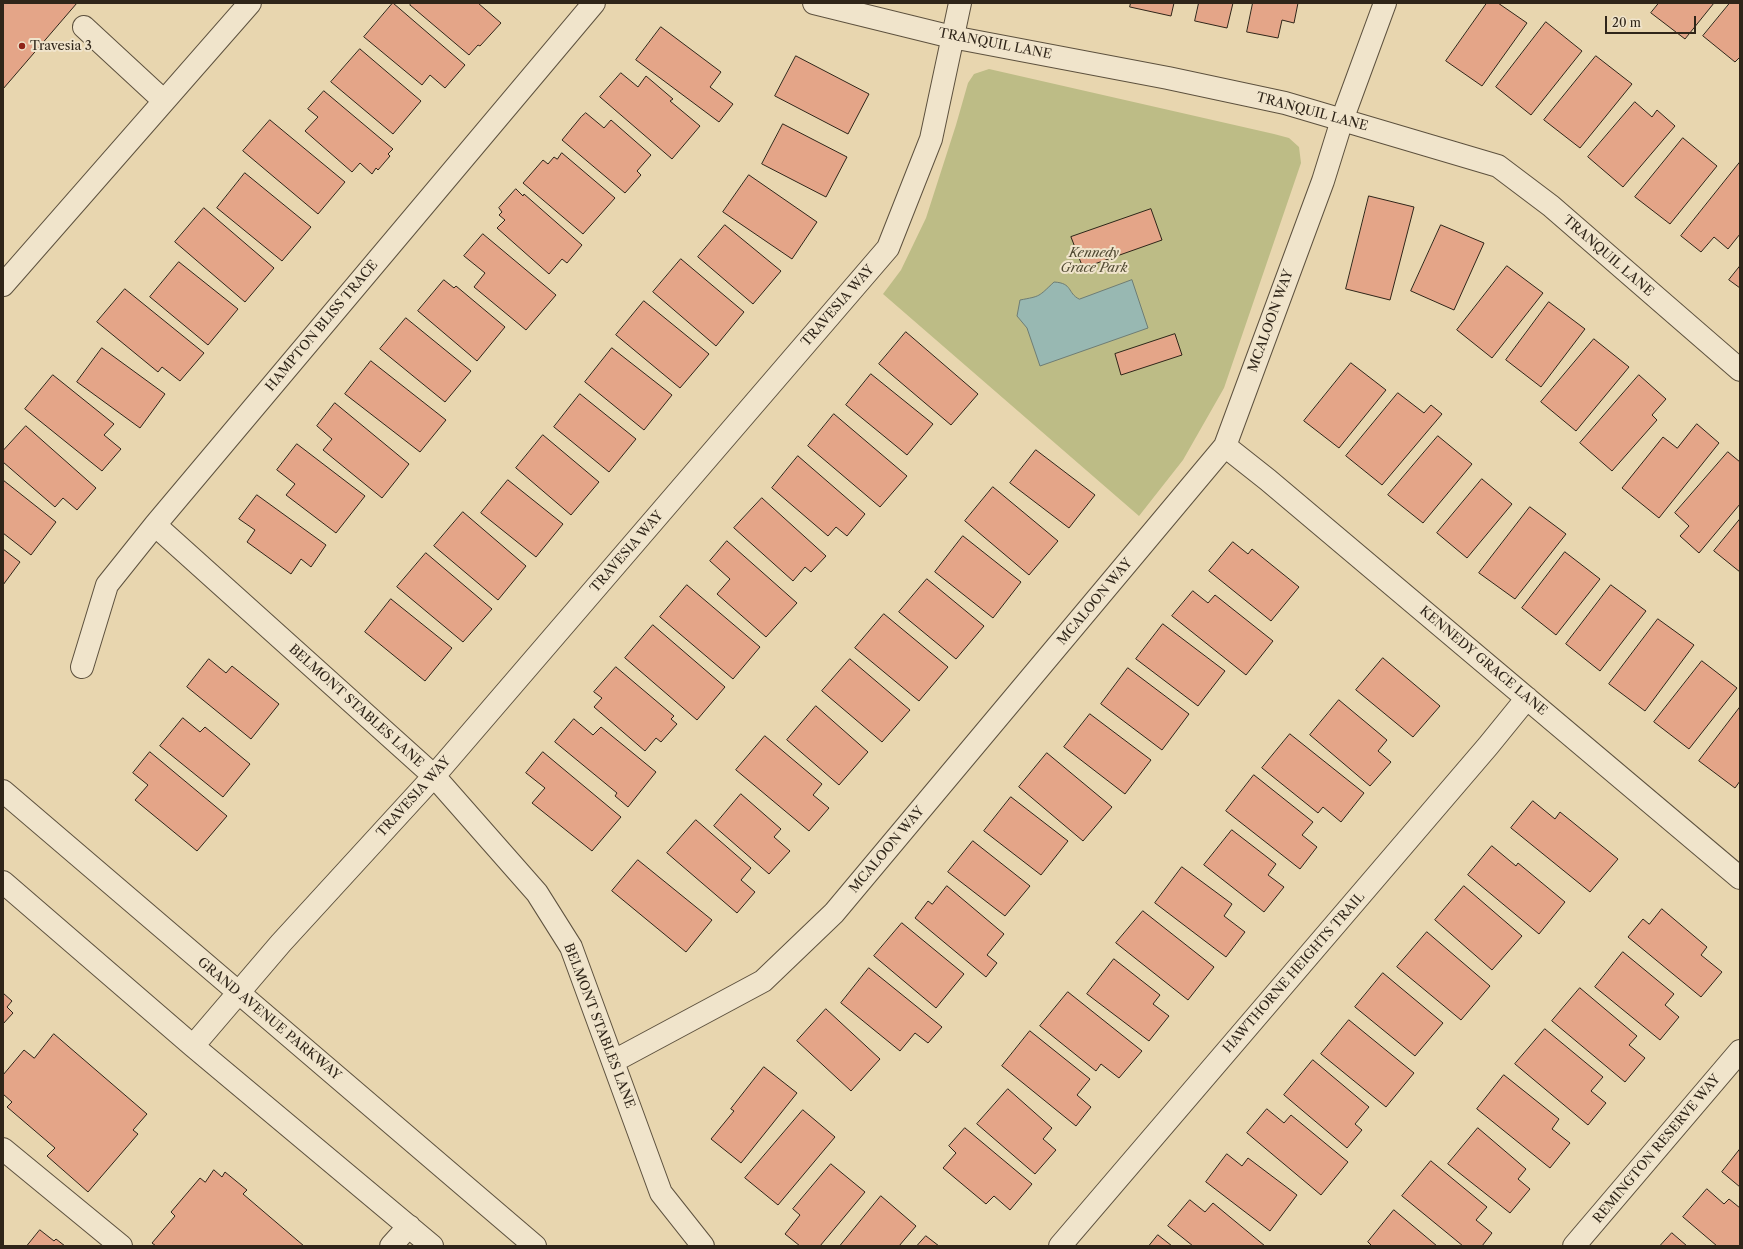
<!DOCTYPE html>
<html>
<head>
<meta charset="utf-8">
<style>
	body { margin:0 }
	#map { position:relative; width:1743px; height:1249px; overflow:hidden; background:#e8d6af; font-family:"Libre Caslon Text",serif }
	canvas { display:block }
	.frame { position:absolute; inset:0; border:4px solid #2f2519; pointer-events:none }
	.scale { position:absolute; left:1605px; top:16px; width:91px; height:18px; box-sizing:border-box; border:2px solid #2f2519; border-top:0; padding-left:5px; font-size:12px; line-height:14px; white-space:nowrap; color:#2f2519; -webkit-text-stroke:3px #f0e4cb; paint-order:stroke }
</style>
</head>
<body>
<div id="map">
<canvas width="1743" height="1249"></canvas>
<div class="frame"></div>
<div class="scale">20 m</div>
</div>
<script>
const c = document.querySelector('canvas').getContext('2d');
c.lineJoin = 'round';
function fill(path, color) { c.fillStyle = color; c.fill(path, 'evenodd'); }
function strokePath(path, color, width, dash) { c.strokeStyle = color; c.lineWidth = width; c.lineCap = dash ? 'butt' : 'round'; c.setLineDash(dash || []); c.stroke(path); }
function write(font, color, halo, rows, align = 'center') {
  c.font = font + ' "Libre Caslon Text",serif'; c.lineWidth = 4; c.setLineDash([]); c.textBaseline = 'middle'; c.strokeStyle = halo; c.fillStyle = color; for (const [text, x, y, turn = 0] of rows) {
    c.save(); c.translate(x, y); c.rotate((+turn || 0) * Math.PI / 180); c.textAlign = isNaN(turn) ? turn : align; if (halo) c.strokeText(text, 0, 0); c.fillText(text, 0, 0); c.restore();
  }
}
const green = new Path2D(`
	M989,69L1274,134L1289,138L1299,147L1301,163L1224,388L1183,460L1139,516L883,294L901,270L926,218L956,125L968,83L974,74Z`);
const water = new Path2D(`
	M1132,280L1148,328L1040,366L1027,328L1017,316L1020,300C1041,296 1038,297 1054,282C1073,283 1067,293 1079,299Z`);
const building = new Path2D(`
	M3,3H77L3,89Z
	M393,3L465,65L445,88L430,75L422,85L364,37Z
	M412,3H478L501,23L480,46L478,45L469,55L410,5Z
	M1131,3H1174L1171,16L1130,7Z
	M1199,3H1233L1227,28L1195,21Z
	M1253,3H1298L1294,23L1282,20L1278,38L1247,32Z
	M1487,3H1498L1527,23L1482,86L1446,61Z
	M1659,3H1714L1685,39L1651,13Z
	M1730,3H1740V57L1735,62L1703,36Z
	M1546,22L1582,51L1531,115L1496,87Z
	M661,27L721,72L710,87L733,104L719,122L636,60Z
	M360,49L421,101L393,134L331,82Z
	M796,56L869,94L848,134L775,96Z
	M1596,56L1632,84L1580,148L1544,120Z
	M621,73L638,87L646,76L673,99L670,101L700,126L672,159L600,97Z
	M324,91L393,149L388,154L390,156L378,170L376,168L372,174L360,163L352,172L305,131L318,117L308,109Z
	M1635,102L1652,117L1657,110L1675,126L1623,187L1588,157Z
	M586,113L604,128L611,120L651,155L637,171L641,175L625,193L562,140L581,117Z
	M270,120L345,182L318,214L243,151Z
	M783,124L847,157L826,197L762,164Z
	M1683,138L1717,166L1670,224L1635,197Z
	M562,153L615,198L583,234L523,183L543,160L548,164L554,157L557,159Z
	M1740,162V234L1728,249L1714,237L1701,252L1681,236Z
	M245,173L311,227L282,261L217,208Z
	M749,175L817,222L792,259L723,212Z
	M516,189L523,196L524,194L582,245L567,263L562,259L549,274L497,228L505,220L499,215L502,212L499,208Z
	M1369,196L1414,207L1390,300L1346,289Z
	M204,208L274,268L245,302L175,242Z
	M1151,209L1162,240L1083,268L1071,237Z
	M725,225L781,271L753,304L698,257Z
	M1441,225L1484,243L1454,310L1411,291Z
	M483,234L556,295L526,330L474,287L485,273L464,256Z
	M681,259L744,312L716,346L653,292Z
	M179,262L238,309L208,345L150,297Z
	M1507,266L1543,293L1492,358L1457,330Z
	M1740,266V288L1729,280Z
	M444,280L454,288L456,286L505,327L477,361L418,311Z
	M125,289L204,353L180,381L162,367L158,372L97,322Z
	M644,301L709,354L680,388L616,335Z
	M1549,302L1585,329L1541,387L1506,360Z
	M406,318L471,371L445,402L380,349Z
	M906,332L978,394L951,425L879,364Z
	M1175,334L1182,355L1121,375L1115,354Z
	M1594,339L1629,367L1576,431L1541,402Z
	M102,348L165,394L140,428L77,382Z
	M612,348L672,395L644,430L585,382Z
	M371,361L446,420L420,452L345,394Z
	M1351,363L1386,390L1339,448L1304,421Z
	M871,374L933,424L907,455L846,405Z
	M53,375L114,424L104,435L121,449L102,471L25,409Z
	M1639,375L1666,399L1652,415L1657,420L1612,471L1580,443Z
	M1398,393L1424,413L1431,405L1442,414L1382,485L1346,456Z
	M580,394L636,439L609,472L554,427Z
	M335,403L409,464L382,498L323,450L332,439L317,426Z
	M834,414L907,476L880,507L808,446Z
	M1697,424L1719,443L1659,518L1622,488L1663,437L1677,448Z
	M26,426L96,488L77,510L63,498L55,507L3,462V451Z
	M543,435L599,482L571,515L516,468Z
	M1438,436L1472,464L1423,523L1388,495Z
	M297,444L365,496L336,533L286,495L295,484L277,470Z
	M1036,450L1095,495L1069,528L1010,483Z
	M1728,452L1740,462V504L1699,553L1680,536L1689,526L1675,513Z
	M798,456L865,514L847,536L836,527L828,536L772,488Z
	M1482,479L1512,504L1467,558L1437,533Z
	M3,480L56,522L31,555L3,533Z
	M508,480L563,524L536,557L481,513Z
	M993,487L1058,541L1029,575L965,521Z
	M257,495L326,545L311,567L301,559L291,574L247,542L255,530L239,519Z
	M762,498L826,556L811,572L805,567L793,581L734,528Z
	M1530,507L1566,534L1515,599L1479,573Z
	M463,512L526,566L498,600L434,546Z
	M1740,519V572L1714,551Z
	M963,536L1021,582L993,618L935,572Z
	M727,541L797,603L766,637L717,594L730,579L710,561Z
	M1233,542L1248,554L1252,549L1299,587L1271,621L1209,571Z
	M3,549L20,562L3,585Z
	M1565,552L1600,579L1556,635L1522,608Z
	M426,553L492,609L463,642L397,587Z
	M927,579L984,626L956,659L899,612Z
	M687,585L760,647L733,679L660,617Z
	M1611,585L1646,611L1600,671L1566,644Z
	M1193,591L1208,603L1215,595L1273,641L1246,675L1172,616Z
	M391,599L452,648L425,681L365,632Z
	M884,614L948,667L919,701L855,648Z
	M1658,619L1694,645L1645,711L1609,684Z
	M1163,624L1225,671L1198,706L1136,659Z
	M653,625L725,687L697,720L625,658Z
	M1383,658L1440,706L1413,737L1356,690Z
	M209,659L226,673L232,666L279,704L251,739L187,687Z
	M850,659L910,710L882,742L822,691Z
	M1702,661L1737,688L1689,749L1654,722Z
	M616,667L674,716L671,719L677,724L661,742L656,738L645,751L594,707L602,698L594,692Z
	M1128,668L1189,714L1162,750L1101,704Z
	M1339,700L1387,740L1378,751L1391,762L1370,786L1310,735Z
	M816,706L868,752L839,785L787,740Z
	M1740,707V781L1735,788L1699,761Z
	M1090,714L1151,760L1125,794L1064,747Z
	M183,718L200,732L205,727L250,764L223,797L160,746Z
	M574,719L593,735L601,727L656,772L628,807L615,796L617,793L555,742Z
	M1290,734L1364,793L1341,822L1323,807L1318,813L1262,768Z
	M765,736L822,784L813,795L829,808L809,831L736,770Z
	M150,752L227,816L197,851L135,800L148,785L133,773Z
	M543,752L621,817L592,851L532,803L545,788L526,773Z
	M1047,753L1112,807L1083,841L1019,787Z
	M1254,775L1313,822L1302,835L1317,847L1300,869L1226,811Z
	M741,794L781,829L774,837L790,851L769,874L714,826Z
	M1011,797L1068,841L1041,875L984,831Z
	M1533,801L1555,819L1560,812L1618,859L1590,892L1511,828Z
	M696,820L751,868L741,880L755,892L737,913L667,853Z
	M1232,830L1276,864L1268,875L1284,887L1264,912L1204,865Z
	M973,841L1030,886L1005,916L948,872Z
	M1492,846L1516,866L1518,863L1565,902L1539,934L1468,875Z
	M638,860L712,920L686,952L612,891Z
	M1182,867L1232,904L1224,916L1245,932L1226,957L1155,903Z
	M947,886L1004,934L987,955L997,963L986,977L915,918L928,901L932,904Z
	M1464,886L1522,936L1492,970L1435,920Z
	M1662,909L1707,947L1701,955L1722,972L1701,997L1628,937L1643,919L1649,924Z
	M1143,911L1214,967L1188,1000L1116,943Z
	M902,923L964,974L936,1008L874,956Z
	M1427,932L1490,986L1461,1020L1397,967Z
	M1623,952L1674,994L1665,1005L1679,1017L1660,1040L1595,987Z
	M1114,959L1160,995L1153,1004L1169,1016L1149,1041L1087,994Z
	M869,968L942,1027L928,1043L915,1033L900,1051L841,1003Z
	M1383,973L1443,1023L1415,1056L1355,1007Z
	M1580,988L1637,1036L1629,1045L1645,1058L1625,1082L1552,1021Z
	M1068,992L1142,1051L1119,1078L1101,1064L1096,1071L1040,1026Z
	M3,993L12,1001L7,1007L13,1013L3,1024Z
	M826,1009L880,1059L851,1091L797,1041Z
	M1349,1020L1414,1073L1386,1107L1321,1054Z
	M1545,1029L1603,1077L1591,1091L1606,1103L1588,1125L1515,1064Z
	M1030,1031L1090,1079L1077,1095L1091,1107L1076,1126L1002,1066Z
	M54,1034L147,1114L133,1130L138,1134L88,1192L47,1156L55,1148L7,1107L12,1102L3,1094V1075L24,1050L34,1058Z
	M1313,1060L1369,1107L1355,1124L1362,1130L1347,1148L1284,1095Z
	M764,1067L797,1093L741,1163L711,1139L734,1111L731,1109Z
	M1504,1075L1559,1119L1552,1129L1570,1143L1550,1168L1477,1109Z
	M1008,1089L1052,1128L1043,1139L1056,1150L1035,1174L977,1124Z
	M1267,1109L1284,1123L1291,1115L1348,1162L1321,1195L1247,1133Z
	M803,1110L835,1137L778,1205L745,1178Z
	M965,1128L1032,1184L1010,1210L994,1196L986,1204L943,1168L956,1153L949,1146Z
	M1478,1128L1526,1169L1518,1179L1530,1189L1510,1213L1448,1164Z
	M1740,1149V1187L1722,1172Z
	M1227,1154L1242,1166L1248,1158L1297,1195L1270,1231L1206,1182Z
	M1431,1161L1487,1207L1476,1220L1492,1233L1482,1246H1463L1402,1196Z
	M831,1164L865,1192L820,1246H800L785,1234L800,1215L793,1209Z
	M214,1170L222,1177L225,1172L247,1190L243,1194L304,1246H156L152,1243L175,1216L171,1212L200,1178L205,1182Z
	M1707,1189L1724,1204L1729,1199L1740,1208V1246H1717L1683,1217Z
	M881,1196L916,1226L899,1246H840Z
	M1190,1200L1205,1212L1213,1203L1265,1246H1193L1168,1226Z
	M1394,1210L1437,1246H1372L1368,1242Z
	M40,1230L54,1241L56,1239L65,1246H27Z
	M1672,1233L1687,1246H1660Z
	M1158,1235L1172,1246H1149Z
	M926,1236L939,1246H917Z`);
const minor = new Path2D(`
	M814,3L952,37L1168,78L1285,103L1498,166L1551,206L1740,370
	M84,27L164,101
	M3,285L250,3
	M1225,446L1268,480L1740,878
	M155,525L434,776L537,893L571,947L661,1193L703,1246
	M82,667L107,585L155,525L594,3
	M3,791L535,1246
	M3,882L193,1046L432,1246
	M193,1046L281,943L434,776L888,248L931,139L960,3
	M614,1061L763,981L834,913L1225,446L1323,181L1342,120L1385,3
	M3,1149L121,1246
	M391,1246L409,1226
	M1060,1246L1488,746L1527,698
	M1574,1246L1740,1051`);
const markers = [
	[22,46,4,"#8f2418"]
];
const streetNames = [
	["TRANQUIL LANE",995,44,11],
	["TRANQUIL LANE",1312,112,15],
	["TRANQUIL LANE",1608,256,41],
	["TRAVESIA WAY",838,306,-49],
	["MCALOON WAY",1271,321,-70],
	["HAMPTON BLISS TRACE",322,326,-50],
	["TRAVESIA WAY",627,552,-49],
	["MCALOON WAY",1095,602,-50],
	["KENNEDY GRACE LANE",1483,661,40],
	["BELMONT STABLES LANE",356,706,42],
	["TRAVESIA WAY",414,797,-48],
	["MCALOON WAY",887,850,-50],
	["HAWTHORNE HEIGHTS TRAIL",1294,973,-49],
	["GRAND AVENUE PARKWAY",269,1019,40],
	["BELMONT STABLES LANE",599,1026,69],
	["REMINGTON RESERVE WAY",1657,1149,-50]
];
const poiNames = [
	["Travesia 3",30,46]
];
const parkNames = [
	["Kennedy",1094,253],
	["Grace Park",1094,268]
];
fill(green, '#bdbc86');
fill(water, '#98b8b2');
strokePath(water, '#6e7d75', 1);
fill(building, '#e4a588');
strokePath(building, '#2f2519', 1);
strokePath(minor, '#5d513e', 24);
strokePath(minor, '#f0e4cb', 22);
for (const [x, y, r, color] of markers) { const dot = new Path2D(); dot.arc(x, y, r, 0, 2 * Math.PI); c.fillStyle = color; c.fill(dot); strokePath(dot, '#f0e4cb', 1.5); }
write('13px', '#2f2519', '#f0e4cb', streetNames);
write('13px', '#2f2519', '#f0e4cb', poiNames, 'left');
write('italic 13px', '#524b34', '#f0e4cb', parkNames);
</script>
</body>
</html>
